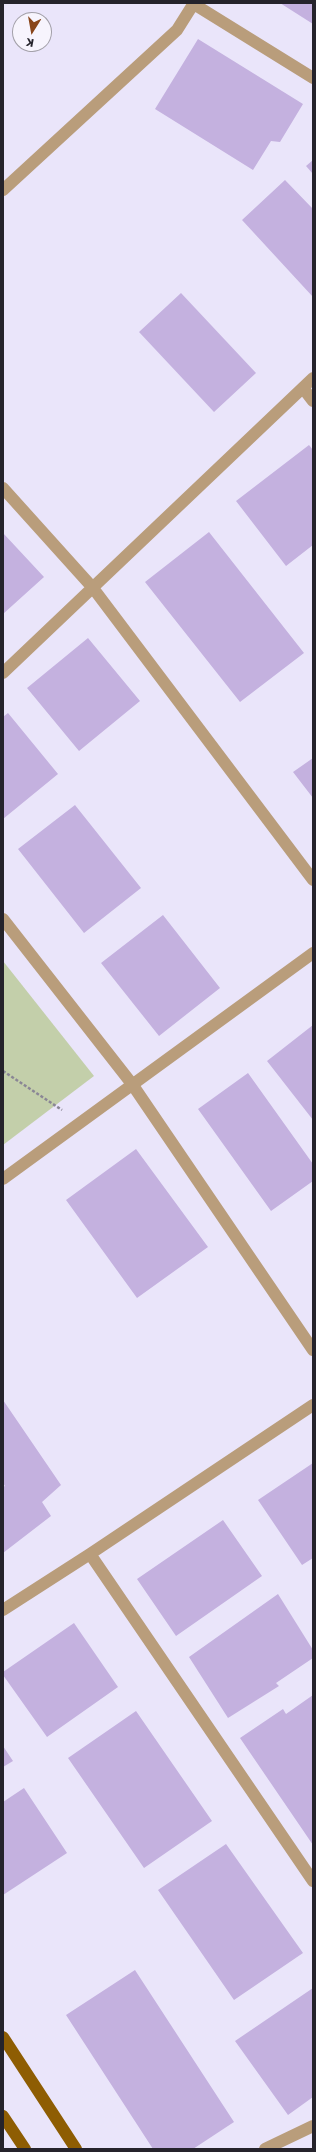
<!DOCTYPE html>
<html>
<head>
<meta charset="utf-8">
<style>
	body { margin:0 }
	#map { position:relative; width:316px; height:2152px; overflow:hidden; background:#eae5fa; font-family:Jost,sans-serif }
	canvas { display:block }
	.frame { position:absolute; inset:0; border:4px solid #25232b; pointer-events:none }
	.north { position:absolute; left:12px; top:12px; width:40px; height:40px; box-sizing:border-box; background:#f7f4fd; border:1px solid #a3a0a9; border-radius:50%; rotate:191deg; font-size:11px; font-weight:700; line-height:16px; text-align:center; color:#25232b }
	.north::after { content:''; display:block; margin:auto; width:14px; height:18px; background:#89451a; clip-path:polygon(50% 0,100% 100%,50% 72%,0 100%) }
</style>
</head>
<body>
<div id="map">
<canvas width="316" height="2152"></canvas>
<div class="frame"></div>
<div class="north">K</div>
</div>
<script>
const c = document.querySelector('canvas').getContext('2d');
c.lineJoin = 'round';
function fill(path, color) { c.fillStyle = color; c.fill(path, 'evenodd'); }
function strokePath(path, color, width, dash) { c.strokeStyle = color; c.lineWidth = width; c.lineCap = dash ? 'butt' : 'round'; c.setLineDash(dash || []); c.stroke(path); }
const green = new Path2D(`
	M3,961L94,1076L3,1145Z`);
const building = new Path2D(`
	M280,3H313V24Z
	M198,39L303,104L280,142L271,141L253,170L155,109Z
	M313,160V174L306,166Z
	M285,180L313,209V297L242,220Z
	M181,293L256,373L214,412L139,332Z
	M309,445L313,450V545L286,566L236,501Z
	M209,532L304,653L240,702L145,582Z
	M3,533L44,577L3,614Z
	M88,638L140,701L79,751L27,688Z
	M8,713L58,774L3,819V717Z
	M313,758V798L293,772Z
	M75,805L141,888L84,933L18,849Z
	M163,915L220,988L159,1036L101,963Z
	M313,1025V1120L267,1061Z
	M248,1073L313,1164V1181L271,1211L198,1109Z
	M136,1149L208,1247L137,1298L66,1200Z
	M3,1400L61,1485L42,1502L51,1516L3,1553V1487L5,1486L3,1483Z
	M313,1463V1558L302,1565L258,1500Z
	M223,1520L262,1576L176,1636L137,1579Z
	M278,1594L313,1650V1658L276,1683L279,1686L228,1718L189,1657Z
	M74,1623L118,1687L47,1737L3,1675V1672Z
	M313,1695V1845L240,1738L283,1709L286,1714Z
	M136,1711L212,1821L144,1868L68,1758Z
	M3,1746L13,1761L3,1767Z
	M24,1788L67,1853L3,1895V1802Z
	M226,1844L303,1953L234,2000L158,1890Z
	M135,1970L234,2122L193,2149H153L66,2015Z
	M313,1988V2097L288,2115L235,2041Z`);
const path = new Path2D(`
	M3,1071L62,1110`);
const minor = new Path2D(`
	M192,3L313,78
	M3,190L177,30L194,3
	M303,388L313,401
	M3,488L93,588L313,880
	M3,673L313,378
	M3,919L132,1084L313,1350
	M3,1179L313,953
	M90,1554L313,1881
	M3,1610L90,1554L313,1405
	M265,2149L313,2126`);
const major = new Path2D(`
	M3,2037L76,2149
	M3,2116L25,2149`);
fill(green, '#c3cfaa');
fill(building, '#c4b1df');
strokePath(path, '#8a8695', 2.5, [3, 2]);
strokePath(minor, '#b99d7b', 12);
strokePath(major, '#8e5d03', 12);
</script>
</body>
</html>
